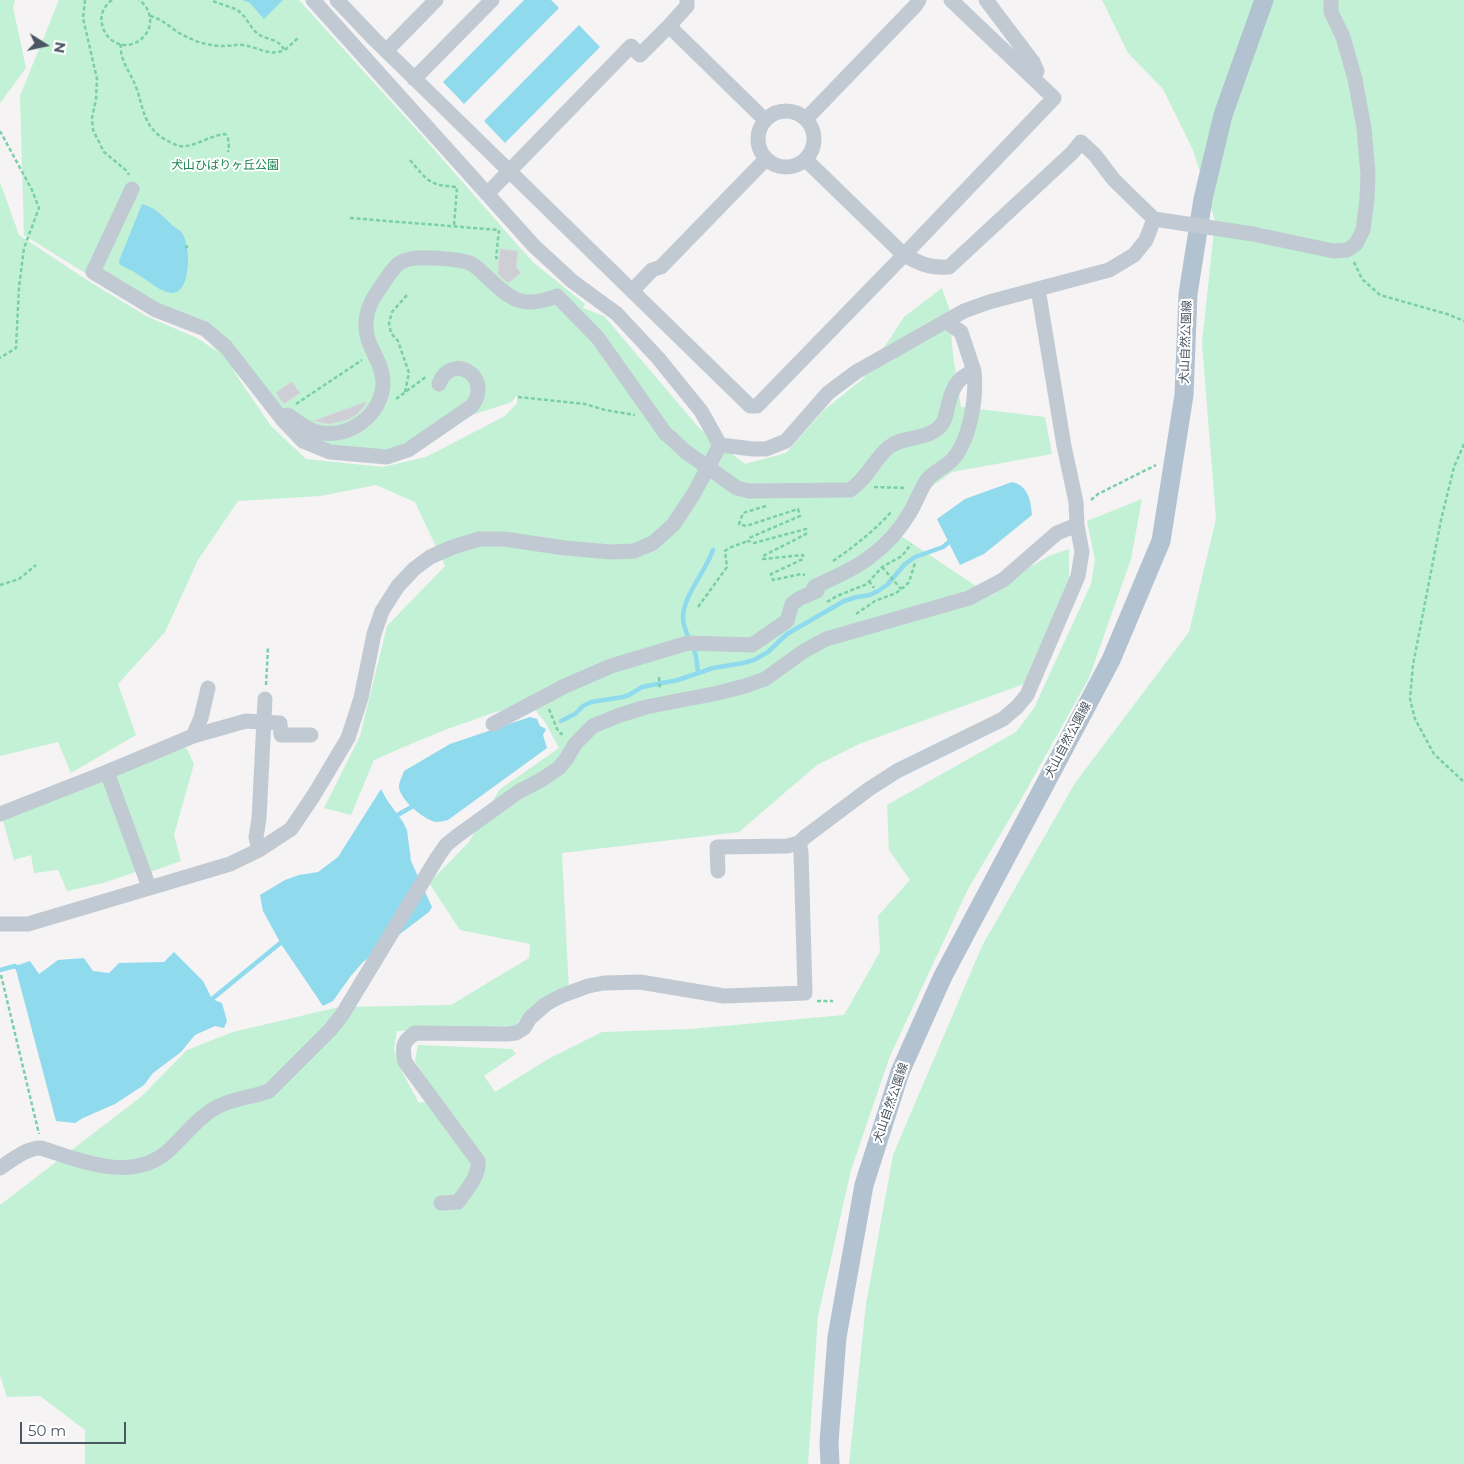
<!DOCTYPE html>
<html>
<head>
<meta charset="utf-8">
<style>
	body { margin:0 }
	#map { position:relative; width:1464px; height:1464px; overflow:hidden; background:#f5f3f3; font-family:Montserrat,sans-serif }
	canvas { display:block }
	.north { position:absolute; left:20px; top:20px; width:50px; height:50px; -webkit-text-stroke:4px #fff; paint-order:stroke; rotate:100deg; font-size:14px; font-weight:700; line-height:20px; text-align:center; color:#4a5661 }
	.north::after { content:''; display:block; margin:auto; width:18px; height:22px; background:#4a5661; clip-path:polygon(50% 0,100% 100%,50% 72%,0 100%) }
	.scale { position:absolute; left:20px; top:1422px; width:106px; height:22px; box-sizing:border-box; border:2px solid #4a5661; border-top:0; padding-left:6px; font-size:15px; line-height:18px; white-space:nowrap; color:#4a5661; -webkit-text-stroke:4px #fff; paint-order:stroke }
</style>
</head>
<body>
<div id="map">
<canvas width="1464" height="1464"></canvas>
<div class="north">N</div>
<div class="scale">50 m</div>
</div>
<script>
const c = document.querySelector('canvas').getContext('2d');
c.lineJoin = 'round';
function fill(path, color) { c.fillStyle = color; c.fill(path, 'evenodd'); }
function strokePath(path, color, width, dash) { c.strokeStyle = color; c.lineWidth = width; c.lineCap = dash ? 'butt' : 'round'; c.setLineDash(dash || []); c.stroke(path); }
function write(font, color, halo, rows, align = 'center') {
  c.font = font + ' Montserrat,"Noto Sans JP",sans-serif'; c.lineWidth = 4; c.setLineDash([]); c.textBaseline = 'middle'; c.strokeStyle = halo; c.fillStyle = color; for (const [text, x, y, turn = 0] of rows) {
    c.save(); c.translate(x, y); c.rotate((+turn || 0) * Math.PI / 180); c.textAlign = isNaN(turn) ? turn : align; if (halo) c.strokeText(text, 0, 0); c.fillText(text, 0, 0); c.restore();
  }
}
const green = new Path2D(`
	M0,0H15L13,7L26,68L0,103Z
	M59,0H299L424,138L522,250L534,263L585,304L583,308L604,316L700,429L745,464L786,453L824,410L864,378L904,317L942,288L949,308L953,355L961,407L1045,417L1052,454L952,472L927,490L892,530L991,596L1028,568L1049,556L1069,549V578L1024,684L859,744L817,765L739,832L562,853L569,991L529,1010L514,1026L397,1031L394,1049L400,1068L419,1103L438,1099L415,1061L418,1045L512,1049L516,1054L484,1076L495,1092L550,1058L602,1032L691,1029L844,1015L880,952L878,916L910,880L889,850L887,805L1016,732L1034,708L1091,584L1095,560L1087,521L1142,499L1131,559L1089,678L1023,796L968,889L890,1056L851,1170L818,1316L808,1464H85V1430L40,1396L7,1397L0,1375V1205L142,1096L187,1050L233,1032L339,1007L451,1005L529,958L530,944L460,930L429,883L469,842L499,790L559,748L545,722L533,707C509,706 492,713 470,721C437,732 406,746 374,760L351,815L324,808L360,736L387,626L445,566L415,502L376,485L320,496L238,501L198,560L165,632L118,684L136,735L71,773L58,742L0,756V182L19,235L87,280L146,316L197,338L218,352L203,335L151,314L24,235L20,96ZM232,369L270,410L329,458L408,454L472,415L512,402L517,395V403L505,416L426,457L383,467L306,459L271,426Z
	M1102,0H1464V1464H849L866,1304L893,1155L982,946L1075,783L1189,632L1216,519L1202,343L1215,221L1193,150L1163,89L1128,53Z
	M181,747L187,749L194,764L174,835L181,861L150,872L148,868L103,883L67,891L58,870L34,873L31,855L14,860L2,817Z`);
const water = new Path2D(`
	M242,0H283L264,19L250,3Z
	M524,0H551L559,8L464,104L443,82Z
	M579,25L600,47L505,143L484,121Z
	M142,204C155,207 164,217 173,226C176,228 180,230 182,233C191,245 192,295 171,293C158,291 148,280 137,274C132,270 126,268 120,265L119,261Z
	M1012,482C1028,485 1031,501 1032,515L984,554L960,565L937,519L965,499Z
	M530,717L537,719L540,726L546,729L543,735L547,748L448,820C444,821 439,822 436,822C424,820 398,798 399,786C399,782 403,775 404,771L450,744Z
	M381,789L387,800L403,822L407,830L411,861L432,907L429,912L363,962L350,977L333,1001L323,1006L281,944L263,911L260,895L285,880L299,875L318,872L338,857Z
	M174,952L203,981L212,999L222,1003L227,1021L224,1028L215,1026L195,1035L181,1052L153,1073L144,1085L115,1104L83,1118L75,1123L56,1121L15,966L30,961L39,974L58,960L84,958L93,971L109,973L119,963L164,962Z`);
const stream = new Path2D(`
	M698,672C697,666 697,659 695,653C691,641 683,630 683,617C684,594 706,571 713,550
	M561,721L575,714L583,706L591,702L623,697L629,695L642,687L678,680L713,668L743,663L754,660L768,652L787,634L844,601L857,597L870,595L878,591L887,585L905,564L915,557L943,547L949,542
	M394,817L415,805
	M0,970L15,966L19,970
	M209,1001L212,999L284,940`);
const building = new Path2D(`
	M500,249L518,251L516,267L521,273L508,283L498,274Z
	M292,382L300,393L284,404L276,393Z
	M366,402L363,408L356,415L347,420L329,424L314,421Z`);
const path = new Path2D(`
	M85,0L83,18L97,79L96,99L92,118L93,130L104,152L127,171L129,175
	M112,0C87,18 111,56 137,42C144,38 149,31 150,24C151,14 147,6 139,0
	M150,16C164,19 174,32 187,37C198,43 212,46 224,46C231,46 237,44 243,45C258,47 270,57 284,50C280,39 267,40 258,34C250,28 246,15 237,10C229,6 219,4 211,0
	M121,44C119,60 131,73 136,87C144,109 143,127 166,140C170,142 175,145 180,146C193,148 211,135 225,134C230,139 229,146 228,152
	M285,50L298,38
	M0,131L32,190L39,208L24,248L19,287L16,348L0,358
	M410,160C428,181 428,185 457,187L454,226
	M350,218L499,230
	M499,230L496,258H500
	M185,248L188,246
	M1354,262L1362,279L1380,295L1447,314L1464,321
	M405,392L409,373L398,341L391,333L389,323L392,312L407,295
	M518,397L585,404L605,410L635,415
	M396,399L427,376
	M296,404L362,360
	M1464,444L1454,467L1441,520L1413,665L1410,699L1415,719L1434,754L1464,782
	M874,487L906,488
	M1091,500L1098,494L1156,465
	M766,506L743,513L739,524L746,526L798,509L800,516L749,538L748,541L754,543L806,529V534L763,556V559L803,555V559L771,574L773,580L801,574L805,575
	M833,561C855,546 874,531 892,511
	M882,567L901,589
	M869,581L874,588
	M0,585L19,579L36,565
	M827,602L837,596L867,584L882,567L902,556L911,544
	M698,607L727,567L725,551L729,548L748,541
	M856,614L875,601L896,593L904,587L909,582L915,563
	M659,677L660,690
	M266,685L268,648
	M549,709L557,729L561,734L565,733
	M1,975L39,1134
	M817,1001H833`);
const minor = new Path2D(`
	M313,0L534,246L572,281L617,314L658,358L701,411L720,445
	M337,0L375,40L750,406H757L904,255C921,264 929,268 949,267L1072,153L1081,142L1095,155L1114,180L1154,219L1146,240L1134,255L1109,270L989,302L964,311L856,372L828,393L786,441L766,449H753L720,445
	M986,0L1033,62L1037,71L1033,78
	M669,26L765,120
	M386,51L436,0
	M414,79L492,0
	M758 139a28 28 0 1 1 56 0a28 28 0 1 1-56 0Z
	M806,119L916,5L919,0
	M806,160L904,255L1054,98L951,0
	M132,189L93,272L156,310L205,329L226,347L282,419L303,441L330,452L387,457L408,450L472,406C494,375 450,352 439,384
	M487,194L631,46L640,55L669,26L687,6V0
	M1253,234L1333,251L1347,250L1356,244L1363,230L1367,199L1368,174L1364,128L1355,79L1343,37L1331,12V0
	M632,291L652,270L661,267L766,159
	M948,320L951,325L961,332L974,371
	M283,418L288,415C297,421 306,429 317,432C348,440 383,415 383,382C383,361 365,346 366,325C366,319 368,309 371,303C374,296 391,271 396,266C400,262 405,260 410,259C420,256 459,259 470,263C476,266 482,272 487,277C513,301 523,309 557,296L598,338L665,433L672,439
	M493,724L565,686L611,666L688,643L752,645L787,621L792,604L800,598L817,591L814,587C833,578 855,569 871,556C886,545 900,529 909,514C916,503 920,490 927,480C933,472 944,468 951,461C970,442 977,397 974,371C955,378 951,392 947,410C946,415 945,420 942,424C929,441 904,435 889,447C874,459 867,479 850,490L749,491
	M193,736L246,721L280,723L281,735H311
	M107,772L149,887
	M0,814L107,772L193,736L201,718L208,688
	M259,850L256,837L259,819L265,699
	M718,871L717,847L787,846L799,843L805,837L869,789L897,771L1003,719L1017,707L1027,695L1078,576L1082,552L1077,525
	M0,924H28L230,864L259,850L291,829L314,795L348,738L361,698L374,634L382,611L398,586L414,569L430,557L453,547L479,539H504L565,548L611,552L634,551L653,543L673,525L693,495L720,445
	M0,1168C12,1160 26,1148 41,1148C80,1160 130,1183 167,1152C183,1138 196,1119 215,1108C232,1098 251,1098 269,1091L330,1030L342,1015L437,858L446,845L457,836L518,792L541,780L559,768L567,758L575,744L593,726L620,715L646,707L718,693L745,686L765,679L804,651L826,639L969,598L1003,580L1057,533L1077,525L1076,502L1064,446L1038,289
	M441,1203L458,1202C466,1191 480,1175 478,1161L405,1062C402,1047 402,1042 415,1033L506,1034L516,1033L524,1028L530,1018L546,1004L561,996L588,986L604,983L640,982L724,996L805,993L801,852L799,843`);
const major = new Path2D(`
	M830,1464L829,1442L837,1337L864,1185L900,1072L943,976L1111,660L1161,541L1184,395L1188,294L1203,199L1223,115L1264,0`);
const minorBridge = new Path2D(`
	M1154,219L1253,234
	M672,439L686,452L737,488L749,491`);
const parkNames = [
	["犬山ひばりヶ丘公園",225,165]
];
const streetNames = [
	["犬山自然公園線",1186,342,-88],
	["犬山自然公園線",1068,740,-62],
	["犬山自然公園線",891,1103,-71]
];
fill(green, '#c3f1d5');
fill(water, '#90daee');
strokePath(stream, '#90daee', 4.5);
fill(building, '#cdcfd5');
strokePath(building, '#d7d9de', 1);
strokePath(path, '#7ad0a6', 2.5, [4, 2.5]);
strokePath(minor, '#c1cad2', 15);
strokePath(major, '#b3c2d1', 19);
strokePath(minorBridge, '#c1cad2', 15);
write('12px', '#17864f', '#fff', parkNames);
write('12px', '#4a5661', '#fff', streetNames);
</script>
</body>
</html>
